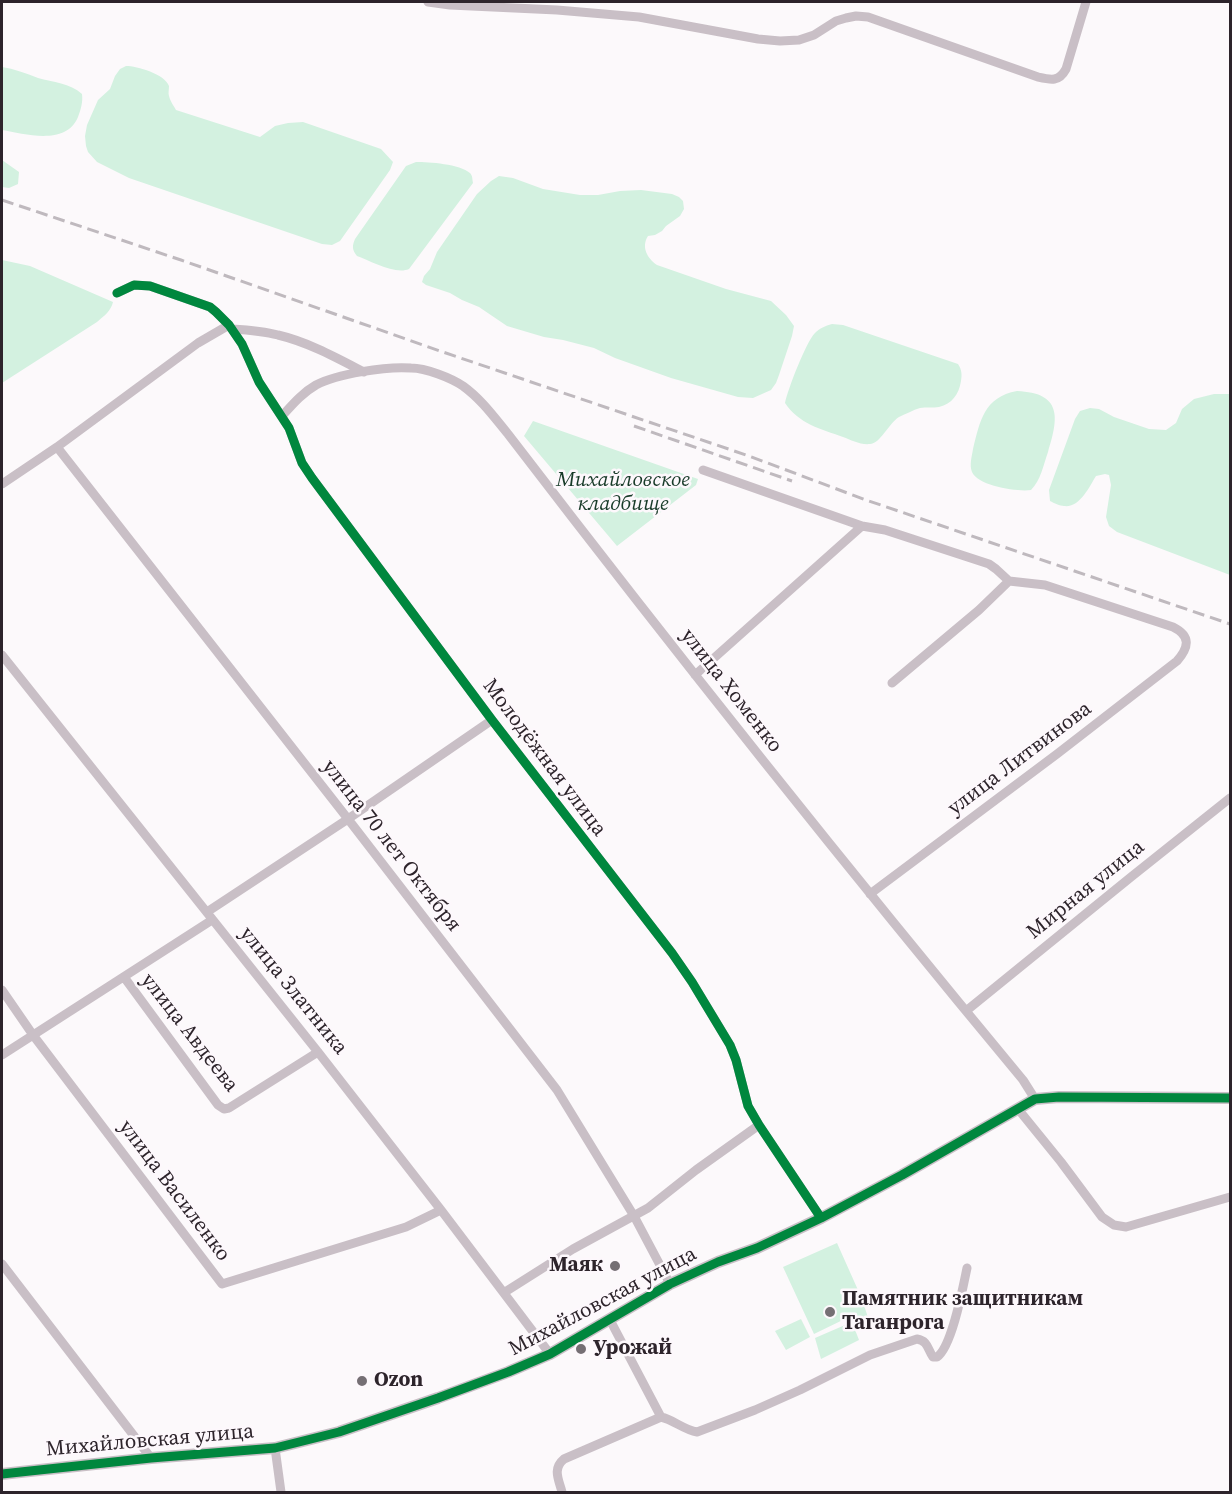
<!DOCTYPE html>
<html>
<head>
<meta charset="utf-8">
<style>
	body { margin:0 }
	#map { position:relative; width:1232px; height:1494px; overflow:hidden; background:#fcf9fb; font-family:"Source Serif 4",serif }
	canvas { display:block }
	.frame { position:absolute; inset:0; border:3px solid #2d242b; pointer-events:none }
</style>
</head>
<body>
<div id="map">
<canvas width="1232" height="1494"></canvas>
<div class="frame"></div>
</div>
<script>
const c = document.querySelector('canvas').getContext('2d');
c.lineJoin = 'round';
function fill(path, color) { c.fillStyle = color; c.fill(path, 'evenodd'); }
function strokePath(path, color, width, dash) { c.strokeStyle = color; c.lineWidth = width; c.lineCap = dash ? 'butt' : 'round'; c.setLineDash(dash || []); c.stroke(path); }
function write(font, color, halo, rows, align = 'center') {
  c.font = font + ' "Source Serif 4",serif'; c.lineWidth = 5; c.setLineDash([]); c.textBaseline = 'middle'; c.strokeStyle = halo; c.fillStyle = color; for (const [text, x, y, turn = 0] of rows) {
    c.save(); c.translate(x, y); c.rotate((+turn || 0) * Math.PI / 180); c.textAlign = isNaN(turn) ? turn : align; if (halo) c.strokeText(text, 0, 0); c.fillText(text, 0, 0); c.restore();
  }
}
const green = new Path2D(`
	M126,66C137,66 165,74 169,86C169,90 168,93 169,96C170,101 174,106 176,110L260,137L275,126L288,123L303,122L381,149L393,162L390,170L340,241L332,245L322,244L129,178L97,162L88,152L86,146L85,136L87,125L98,100L110,89L115,76L120,69Z
	M2,67C14,69 26,73 38,78C53,82 70,83 82,94C83,102 81,109 78,117C66,146 25,134 2,130Z
	M2,160L19,172L18,184L9,188L2,187Z
	M416,162C429,162 460,164 470,173C473,177 472,178 473,183L409,269C395,275 371,261 357,256C352,250 352,246 355,239L406,166Z
	M499,176L513,178L543,189L580,195H598L620,191L641,190L672,194L679,197L683,201L684,209L680,216L666,226L662,231L655,235L648,236C641,247 647,258 657,265L726,289L771,301L786,315L794,326L792,336L779,375L776,383L771,390L753,398L738,397L671,378L615,358L594,348L563,340L544,337L507,326L479,307L462,300L450,293L426,285L422,282L424,276L430,269L437,252L477,194L491,181Z
	M2,260L30,266L113,302C111,311 104,316 97,322L2,383Z
	M832,324L843,325L958,364C962,370 962,375 961,381C959,394 952,404 939,407C933,408 926,407 920,408C913,410 906,414 899,417C889,423 880,444 870,444C860,445 851,440 843,437C821,429 799,424 785,403C788,389 806,342 815,333C820,328 825,326 832,324Z
	M1017,391C1062,393 1059,417 1048,452C1043,466 1041,480 1031,490C1017,492 978,486 972,472C969,465 972,456 973,449C980,421 984,397 1017,391Z
	M1214,394H1230V575L1117,532L1109,526L1106,517L1111,485L1109,475L1105,474L1096,476C1089,487 1080,508 1064,506C1060,506 1054,503 1050,501L1049,490L1075,419L1080,411L1090,408L1099,409L1114,417L1149,429L1166,430L1176,423L1182,409L1194,399Z
	M533,421L698,479L696,485L617,546L524,436Z
	M837,1243L862,1299L872,1330L851,1316L814,1334L783,1267Z
	M801,1319L810,1337L786,1350L775,1331Z
	M852,1322L859,1340L821,1359L815,1338Z`);
const minor = new Path2D(`
	M428,2L450,5L557,10L639,17L758,39L780,41L799,40L814,35L836,21L846,18L856,16L868,17L1038,77C1051,80 1059,82 1066,69L1086,2
	M117,293L134,285L150,286L210,307L216,312L229,325L242,344L259,382L289,428L302,463L312,478L492,720L672,953L692,982L730,1045L736,1060L748,1106L759,1125L821,1218
	M232,329C248,330 263,331 278,335C308,342 337,358 364,372
	M282,416C292,405 302,393 316,385C337,374 386,366 411,368C426,368 451,378 463,386C481,399 494,417 508,434C675,652 847,868 1023,1080L1035,1099
	M57,447L348,819L557,1090L634,1216L670,1284
	M703,470L862,526L885,530L989,564L996,569L1009,581L1045,585L1173,627C1191,636 1189,647 1177,661L1057,754L870,894
	M2,484L57,447L198,343L229,325
	M2,655L318,1052L441,1210L550,1354
	M695,675L862,526
	M892,683L979,610L1009,581
	M207,912L348,819L492,720
	M124,977L218,1105L224,1109L229,1108L318,1052
	M2,990L33,1035L222,1284L406,1227L441,1210
	M966,1011L1131,877L1230,798
	M2,1055L212,920
	M1018,1109L1061,1162L1102,1217L1114,1225L1126,1227L1230,1197
	M2,1264L151,1458
	M505,1292L573,1249L648,1208L696,1170L759,1125
	M610,1320L661,1417
	M275,1448L281,1492
	M562,1492C559,1480 552,1469 564,1459L661,1417C674,1420 684,1430 697,1432L755,1410L800,1390L870,1355L917,1339C928,1341 927,1348 933,1357H937C952,1347 963,1287 967,1268`);
const tertiary = new Path2D(`
	M2,1474L151,1458L275,1448L339,1432L438,1398L508,1372L550,1354L670,1284L718,1262L757,1248L821,1218L902,1175L1035,1099L1059,1097L1230,1098`);
const rail = new Path2D(`
	M2,200L181,260L440,351L749,456L866,500L1230,624
	M634,426L792,481`);
const cycleway = new Path2D(`
	M117,293L134,285L150,286L210,307L216,312L229,325L242,344L259,382L289,428L302,463L312,478L492,720L672,953L692,982L730,1045L736,1060L748,1106L759,1125L821,1218
	M2,1474L151,1458L275,1448L339,1432L438,1398L508,1372L550,1354L670,1284L718,1262L757,1248L821,1218L902,1175L1035,1099L1059,1097L1230,1098`);
const markers = [
	[615,1266,6,"#756f74"],
	[830,1312,6,"#756f74"],
	[581,1349,6,"#756f74"],
	[362,1381,6,"#756f74"]
];
const parkNames = [
	["Михайловское",623,481],
	["кладбище",623,505]
];
const streetNames = [
	["улица Хоменко",731,691,52],
	["Молодёжная улица",544,758,53],
	["улица Литвинова",1020,759,-37],
	["улица 70 лет Октября",391,846,52],
	["Мирная улица",1086,890,-39],
	["улица Златника",293,991,51],
	["улица Авдеева",189,1033,52],
	["улица Василенко",174,1191,53],
	["Михайловская улица",603,1302,-28],
	["Михайловская улица",150,1441,-5]
];
const poiNames = [
	["Маяк",603,1266,"right"],
	["Памятник защитникам",842,1300],
	["Таганрога",842,1324],
	["Урожай",593,1349],
	["Ozon",374,1381]
];
fill(green, '#d3f1e0');
strokePath(minor, '#c9bfc6', 9);
strokePath(tertiary, '#c9bfc6', 12);
strokePath(rail, '#bfb9be', 3, [12, 6]);
strokePath(cycleway, '#00873e', 9);
for (const [x, y, r, color] of markers) { const dot = new Path2D(); dot.arc(x, y, r, 0, 2 * Math.PI); c.fillStyle = color; c.fill(dot); strokePath(dot, '#fdf8fc', 2); }
write('italic 21px', '#183b29', '#fdf8fc', parkNames);
write('21px', '#2d242b', '#fdf8fc', streetNames);
write('bold 21px', '#2d242b', '#fdf8fc', poiNames, 'left');
</script>
</body>
</html>
